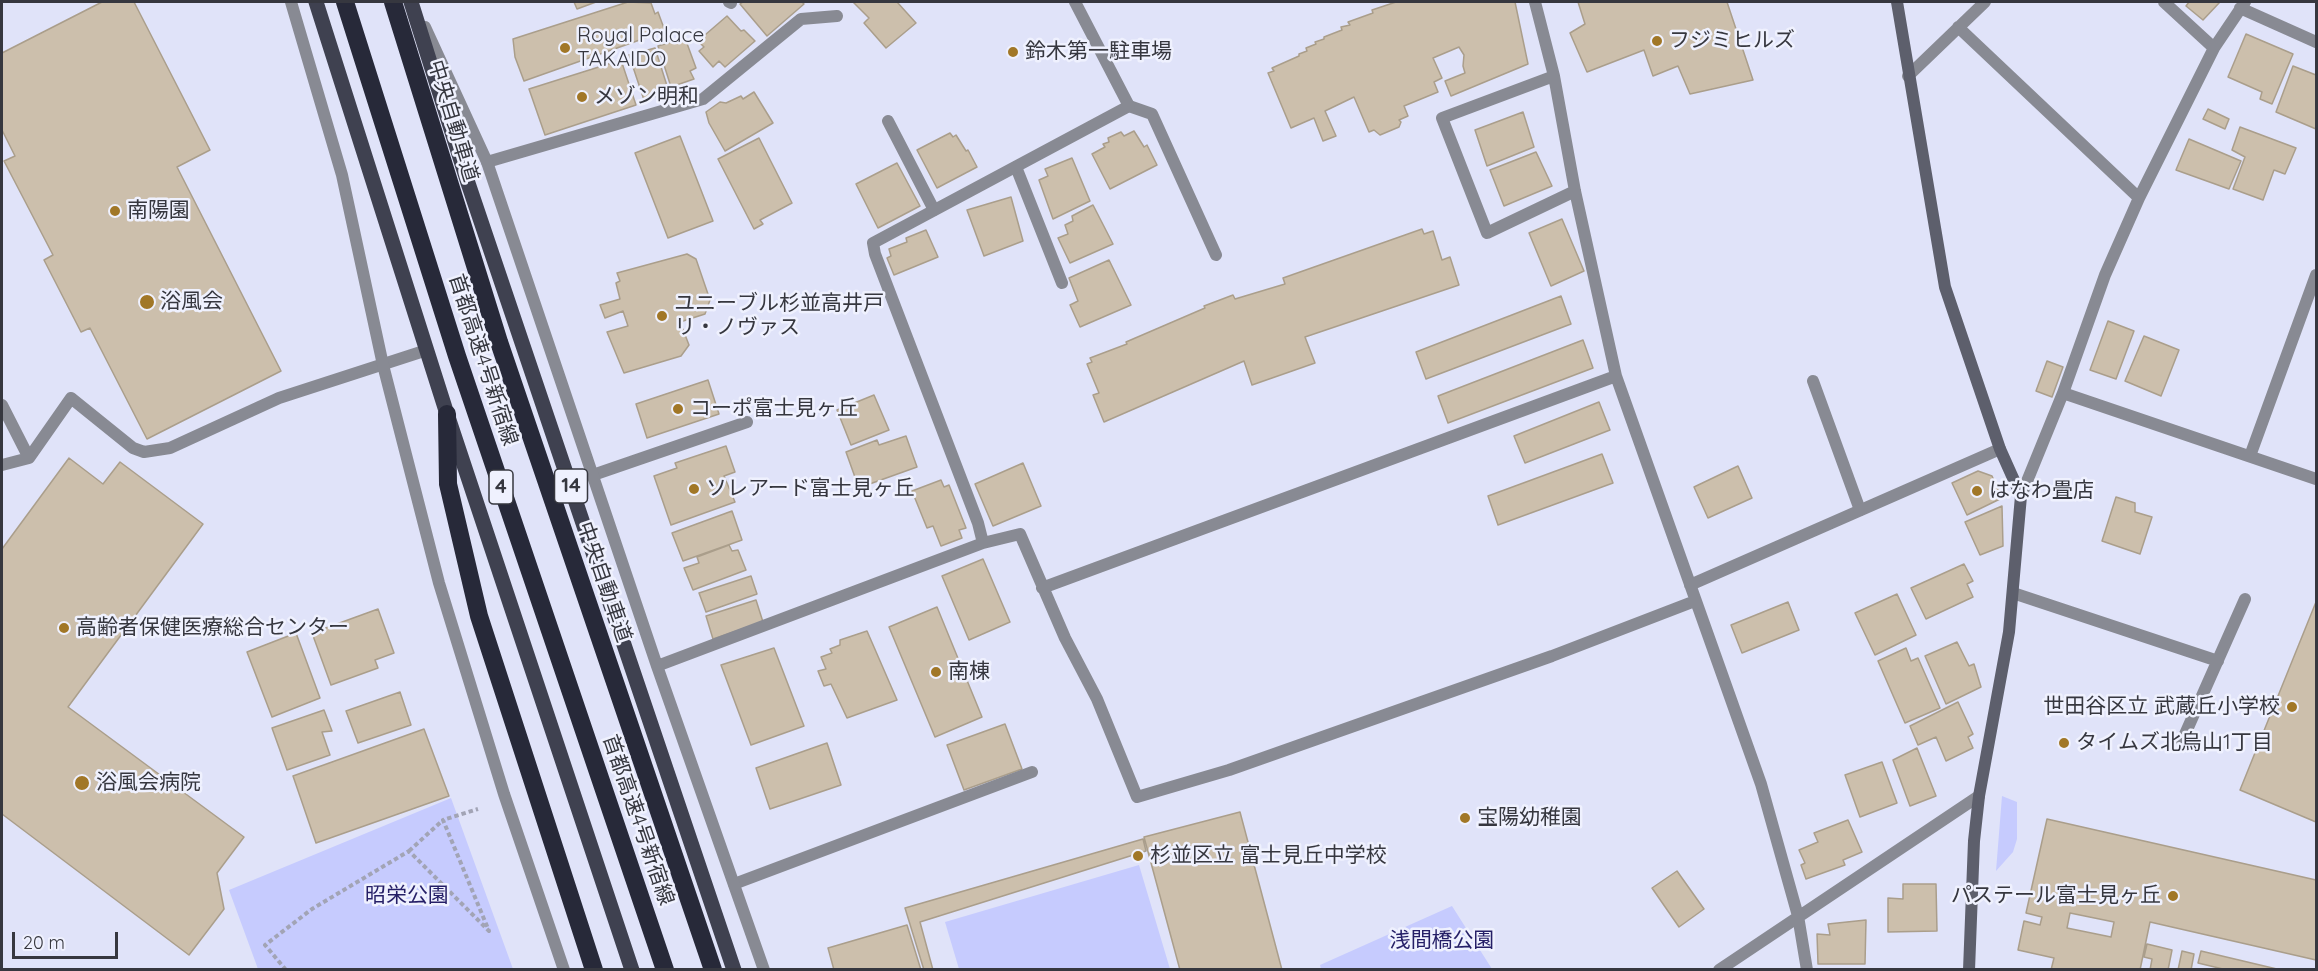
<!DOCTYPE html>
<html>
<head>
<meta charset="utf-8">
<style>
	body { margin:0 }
	#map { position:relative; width:2318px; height:971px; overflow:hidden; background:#e0e3f9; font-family:Quicksand,sans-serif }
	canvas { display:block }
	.frame { position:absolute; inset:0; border:3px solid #36373f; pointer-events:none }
	.scale { position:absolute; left:12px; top:932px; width:106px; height:27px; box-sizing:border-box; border:3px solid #36373f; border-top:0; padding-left:8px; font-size:18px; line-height:21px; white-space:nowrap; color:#36373f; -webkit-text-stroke:4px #eff1fe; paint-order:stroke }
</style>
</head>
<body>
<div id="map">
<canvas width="2318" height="971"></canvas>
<div class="frame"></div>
<div class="scale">20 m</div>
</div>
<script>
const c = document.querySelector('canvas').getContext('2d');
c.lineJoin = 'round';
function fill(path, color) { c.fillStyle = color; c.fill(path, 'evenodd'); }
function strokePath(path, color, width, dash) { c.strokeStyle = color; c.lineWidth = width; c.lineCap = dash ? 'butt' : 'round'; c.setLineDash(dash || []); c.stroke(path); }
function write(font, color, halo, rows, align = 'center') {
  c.font = font + ' Quicksand,"Noto Sans JP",sans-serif'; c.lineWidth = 5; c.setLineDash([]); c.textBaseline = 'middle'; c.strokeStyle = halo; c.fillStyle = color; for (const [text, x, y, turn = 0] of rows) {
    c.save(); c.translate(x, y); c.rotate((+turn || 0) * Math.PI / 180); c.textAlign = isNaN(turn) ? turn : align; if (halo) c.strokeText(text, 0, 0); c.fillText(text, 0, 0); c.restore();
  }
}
const green = new Path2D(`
	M2002,796L2017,802V839L2013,852L1996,871Z
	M451,798L513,969H258L229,890Z
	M1139,865L1170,969H959L945,922Z
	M1452,906L1492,969H1321L1320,965Z`);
const building = new Path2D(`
	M102,2H134L210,150L177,167L281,371L147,439L90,328L81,332L44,260L53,255L4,161L15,156L2,130V53Z
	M574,2H596L577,9Z
	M628,2L651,3L655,14L658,12L665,31L524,81L515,57L513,39Z
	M743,2H802L804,4L767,36L740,4Z
	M853,2H897L916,23L886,48L864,23L869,18Z
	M1396,2H1515L1528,64L1451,96L1445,81L1465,73L1463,66L1464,55L1459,47L1433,58L1442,78L1434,82L1438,92L1404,106L1408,116L1399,120L1401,122L1399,127L1380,135L1374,130L1369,132L1354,97L1325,111L1336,136L1323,141L1314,118L1291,128L1268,73L1274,71L1272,68L1299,56V54L1307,51L1306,48L1316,44L1315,42L1324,39V37L1342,30L1341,27L1350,25L1348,22L1373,13L1372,10Z
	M1578,2H1727L1753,80L1690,94L1678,66L1653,76L1644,50L1587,72L1570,33L1585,24Z
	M2189,2H2220L2203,20L2186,6Z
	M727,16L741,31L744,30L755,41L725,67L719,61L713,67L699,51L704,47L698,41Z
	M2246,34L2293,54L2272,104L2260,99L2262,92L2228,77Z
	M685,38L696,68L690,71L694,79L671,87L658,46Z
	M655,48L669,92L644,100L629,55Z
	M621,60L636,105L545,135L529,89Z
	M2293,66L2316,75V129L2276,112Z
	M754,92L773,123L725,151L709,123L706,112L720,102L726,103L741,96L743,99Z
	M2208,109L2229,119L2225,129L2203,119Z
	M1523,112L1534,147L1487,166L1475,130Z
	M2240,127L2296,148L2285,174L2274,170L2263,200L2233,189L2245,157L2232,150Z
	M1134,131L1144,147L1147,145L1157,165L1110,189L1092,154L1105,147L1103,144L1109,142L1108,138L1121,132L1124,136Z
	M950,133L953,137L956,135L966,151L968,150L977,167L937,188L917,150Z
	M680,136L713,221L668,238L635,153Z
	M759,138L792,203L760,220L763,224L754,229L718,159Z
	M2189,139L2241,161L2229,189L2176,170Z
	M1536,152L1552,186L1504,206L1490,170Z
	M1072,158L1090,201L1053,219L1039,180L1048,176L1045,169Z
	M897,163L920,206L878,228L856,184Z
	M1011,197L1023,241L984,256L967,210Z
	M1093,205L1113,244L1070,263L1058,238L1068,234L1065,225L1073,221L1072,216Z
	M1562,219L1584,271L1551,286L1529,233Z
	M1422,229L1424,234L1433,231L1442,260L1450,257L1459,285L1305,337L1315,363L1252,385L1244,361L1104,422L1093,395L1099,393L1087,364L1092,362L1090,358L1127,344L1126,342L1205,308L1204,306L1233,295L1235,299L1285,284L1283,278Z
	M926,230L938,257L894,275L887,258L891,256L889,249L907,242L906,238Z
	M687,254L696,259L710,300L705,314L680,322L689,345L681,356L624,373L607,332L628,326L623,311L605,318L600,305L620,299L616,283L620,281L617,273Z
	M1109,260L1131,305L1080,327L1070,305L1078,301L1069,278Z
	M1561,296L1571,324L1426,379L1416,352Z
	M2108,321L2134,331L2116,379L2090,370Z
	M2144,336L2179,350L2161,396L2125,381Z
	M1583,340L1593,368L1448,423L1438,396Z
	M2047,361L2063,367L2052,397L2036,391Z
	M708,380L719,414L647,438L636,404Z
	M874,395L889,430L851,445L837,410Z
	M1599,402L1610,430L1525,463L1514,436Z
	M906,436L917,467L864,486L861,478L856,480L846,452L877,440L879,445Z
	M726,446L735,472L724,476L735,502L671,525L654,476L677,468L675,463Z
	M1602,454L1613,483L1498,525L1488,496Z
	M69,458L103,484L120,462L203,524L68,707L244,837L217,873L224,909L189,955L2,814V549Z
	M1023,463L1041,506L993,526L975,484Z
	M1738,466L1752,498L1708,518L1694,487Z
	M1978,471L1992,476L2002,498L1967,515L1952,483Z
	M941,480L944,487L949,485L966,528L959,530L962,538L941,546L933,526L927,528L912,491Z
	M2116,497L2135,503V512L2152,517L2140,554L2102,541Z
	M2002,506L2003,546L1980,555L1965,522Z
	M732,511L742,540L683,561L672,533Z
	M729,545L732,551L738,550L746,570L693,590L684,568L699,563L697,557Z
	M983,559L1010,622L969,640L942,576Z
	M1964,564L1973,581L1967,584L1973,597L1926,619L1911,588Z
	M751,576L757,594L706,612L699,593Z
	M1897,594L1916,635L1875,655L1855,613Z
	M756,600L763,622L713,639L706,616Z
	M1788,602L1799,630L1742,653L1731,625Z
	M2316,602V822L2240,790Z
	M937,607L982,717L935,737L889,627Z
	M378,609L394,653L375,660L378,668L331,685L312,633Z
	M867,631L897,700L847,718L831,684L824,686L818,671L826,669L821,657L832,653L830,649L840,645V640Z
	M296,633L320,698L272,717L247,652Z
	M1957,642L1969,666L1974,664L1981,687L1946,704L1925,656Z
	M774,648L804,726L751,745L721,665Z
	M1906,648L1911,661L1918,658L1940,708L1905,723L1878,661Z
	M400,692L411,725L358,743L346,711Z
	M1958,702L1973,734L1968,737L1973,748L1946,761L1936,737L1918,745L1910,726Z
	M324,710L332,731L322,732L330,755L287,770L272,728Z
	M1005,724L1022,769L964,790L947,745Z
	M424,729L449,796L316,843L293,776Z
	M827,743L841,785L770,809L756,768Z
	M1917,748L1936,796L1910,806L1893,760Z
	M1882,762L1897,803L1860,817L1845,775Z
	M1240,812L1282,970H1180L1144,837Z
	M2047,819L2316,880V960L2150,922L2140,970H2051L2054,958L2018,950L2024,921L2040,925L2042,917L2026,913ZM2070,913L2114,922L2111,937L2067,928Z
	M1848,820L1862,852L1843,860L1845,865L1806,879L1801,865L1805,863L1799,850L1818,842L1814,833Z
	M1143,839L1146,851L920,922L933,970H924L905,908Z
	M1677,871L1704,909L1679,927L1652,888Z
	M1903,884H1936L1937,931L1888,932V898L1903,899Z
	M1866,920L1865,964H1818L1817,934L1830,935L1828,924Z
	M907,925L921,970H834L828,948Z
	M2147,944L2172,950L2168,970H2150L2152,959L2144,957Z
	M2182,951L2194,954L2191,970H2178Z
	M2201,951L2281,970H2227L2198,963Z`);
const path = new Path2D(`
	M409,851L443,820
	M286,970L265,945L312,909L409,851L489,931L443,820L478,809`);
const lane = new Path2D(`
	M729,2L731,3
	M1129,106L1152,114L1216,255
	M888,121L934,210
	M487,162L703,99L801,19L837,16
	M1016,167L1062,283
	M1813,381L1860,510
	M2,405L29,458
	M2,465L29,458L71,398L133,448L144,452L170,448L279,398L427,350
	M593,475L747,422
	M734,884L1032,772`);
const street = new Path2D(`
	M291,2L342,175L383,365L439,583L504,794L564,970
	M1535,2L1554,76L1575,191L1616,376L1761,784L1798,916L1807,970
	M2164,2L2214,48
	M2240,8L2316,42
	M425,27L487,162L657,666L764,970
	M1958,27L2139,198
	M1554,76L1442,118L1487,233L1575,191
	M1908,76L1985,2
	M2063,393L2316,479
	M2250,456L2316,275
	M2021,496L2063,393L2105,275L2139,198L2214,48L2245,2
	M983,543L978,523L875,254L873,243L1129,106L1075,2
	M1690,585L2000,449
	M1042,588L1616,376
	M2013,593L2218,661
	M657,666L983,543L1020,534L1065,638L1097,699L1137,797L1229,770L1552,656L1695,601
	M2182,741L2245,599
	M1719,970L1979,796`);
const secondary = new Path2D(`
	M1897,2L1945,287L2000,449L2021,496L2009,632L1979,796L1974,841L1969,970`);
const primary = new Path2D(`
	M316,2L447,414L632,970
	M411,2L468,183L734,970`);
const highway = new Path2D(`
	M345,2L457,356L665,970
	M393,2L499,342L713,970
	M447,414L448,484L479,616L594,970`);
const markers = [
	[1657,41,6,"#a17727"],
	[565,48,6,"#a17727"],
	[1013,52,6,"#a17727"],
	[582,97,6,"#a17727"],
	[115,211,6,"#a17727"],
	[147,302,8,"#a17727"],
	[662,316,6,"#a17727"],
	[678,409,6,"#a17727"],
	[694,489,6,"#a17727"],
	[1977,491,6,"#a17727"],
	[64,628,6,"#a17727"],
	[936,672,6,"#a17727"],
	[2292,707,6,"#a17727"],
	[2064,743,6,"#a17727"],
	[82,783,8,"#a17727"],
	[1465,818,6,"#a17727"],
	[1138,856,6,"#a17727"],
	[2173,896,6,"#a17727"]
];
const shields = [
	[571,486,33],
	[501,487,24]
];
const shieldNames = [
	["14",571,486],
	["4",501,487]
];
const poiNames = [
	["Royal Palace",577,36],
	["TAKAIDO",577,60],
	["フジミヒルズ",1669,41],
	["鈴木第一駐車場",1025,52],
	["メゾン明和",594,97],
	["南陽園",127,211],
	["浴風会",160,302],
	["ユニーブル杉並高井戸",674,304],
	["リ・ノヴァス",674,328],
	["コーポ富士見ヶ丘",690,409],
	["ソレアード富士見ヶ丘",706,489],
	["はなわ畳店",1989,491],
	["高齢者保健医療総合センター",76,628],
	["南棟",948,672],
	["世田谷区立 武蔵丘小学校",2280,707,"right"],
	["タイムズ北烏山1丁目",2076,743],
	["浴風会病院",96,783],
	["宝陽幼稚園",1477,818],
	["杉並区立 富士見丘中学校",1150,856],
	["パステール富士見ヶ丘",2161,896,"right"]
];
const streetNames = [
	["中央自動車道",453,121,73],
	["首都高速4号新宿線",483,360,72],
	["中央自動車道",604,582,71],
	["首都高速4号新宿線",638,820,71]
];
const parkNames = [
	["昭栄公園",407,896],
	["浅間橋公園",1442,941]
];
fill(green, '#c6cbfe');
fill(building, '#ccbfac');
strokePath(building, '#aa9e8b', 1.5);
strokePath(path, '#a2a4b5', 4, [4.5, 3]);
strokePath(lane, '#888a93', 12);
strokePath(street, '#888a93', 12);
strokePath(secondary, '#5d5f6c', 12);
strokePath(primary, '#3f4150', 15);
strokePath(highway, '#272939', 18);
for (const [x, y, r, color] of markers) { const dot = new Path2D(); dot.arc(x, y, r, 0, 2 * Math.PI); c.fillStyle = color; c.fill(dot); strokePath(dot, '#eff1fe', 2); }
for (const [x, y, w] of shields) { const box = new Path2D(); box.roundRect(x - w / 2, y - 17, w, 34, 4.5); c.fillStyle = '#eff1fe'; c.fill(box); strokePath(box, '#36373f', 1.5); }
write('bold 20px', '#36373f', null, shieldNames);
write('21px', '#36373f', '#eff1fe', poiNames, 'left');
write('21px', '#36373f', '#eff1fe', streetNames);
write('21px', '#251f67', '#eff1fe', parkNames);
</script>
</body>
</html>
